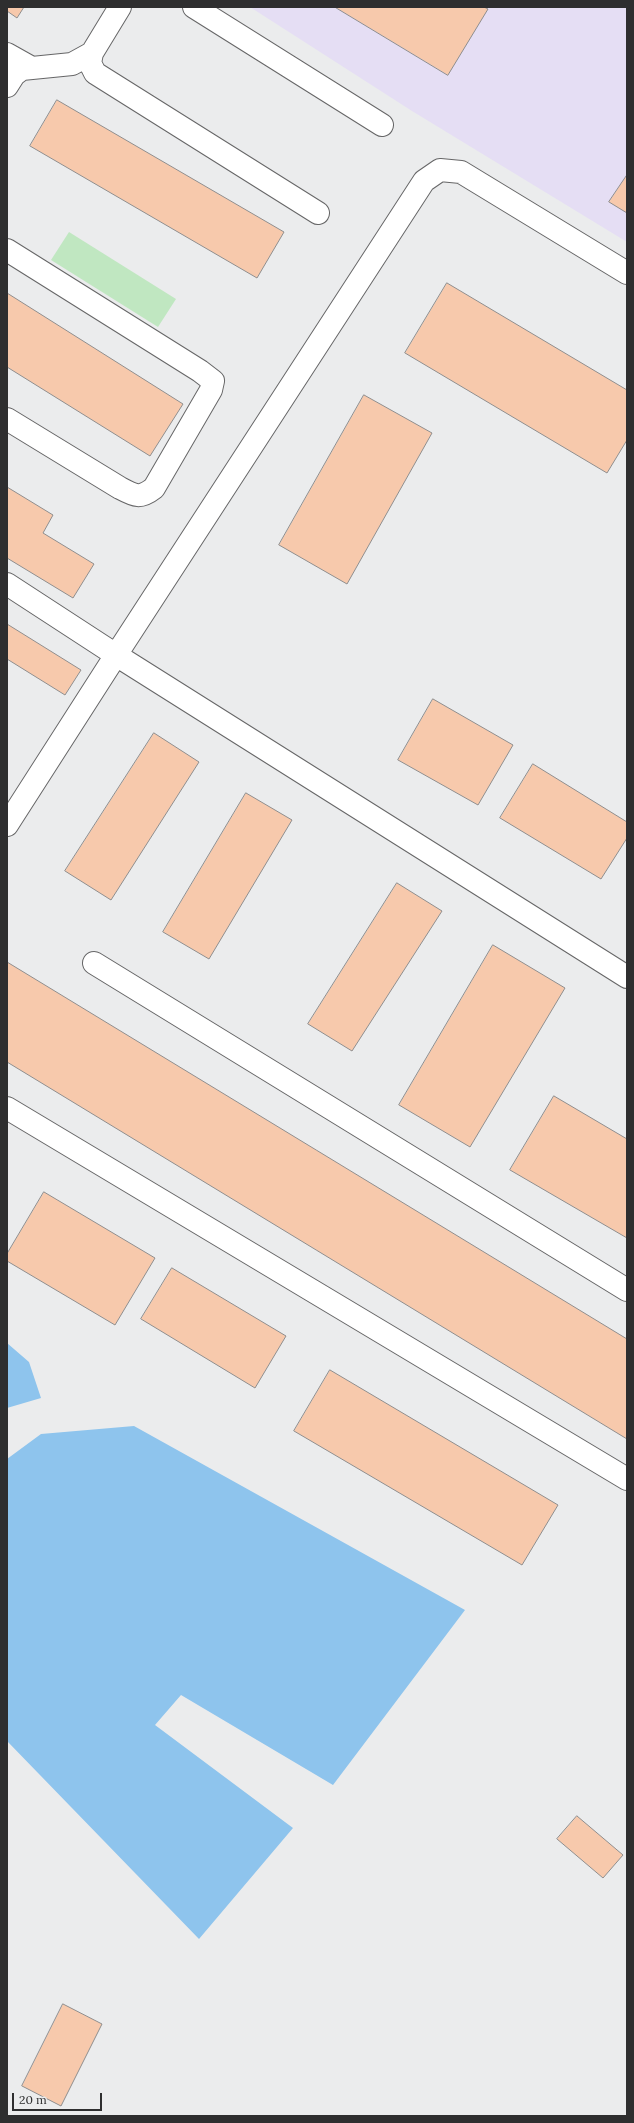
<!DOCTYPE html>
<html>
<head>
<meta charset="utf-8">
<style>
	body { margin:0 }
	#map { position:relative; width:634px; height:2123px; overflow:hidden; background:#ebeced; font-family:Lora,serif }
	canvas { display:block }
	.frame { position:absolute; inset:0; border:8px solid #2e2e2f; pointer-events:none }
	.scale { position:absolute; left:12px; top:2093px; width:90px; height:18px; box-sizing:border-box; border:2px solid #2e2e2f; border-top:0; padding-left:5px; font-size:12px; line-height:14px; white-space:nowrap; color:#2e2e2f; -webkit-text-stroke:3px #ebeced; paint-order:stroke }
</style>
</head>
<body>
<div id="map">
<canvas width="634" height="2123"></canvas>
<div class="frame"></div>
<div class="scale">20 m</div>
</div>
<script>
const c = document.querySelector('canvas').getContext('2d');
c.lineJoin = 'round';
function fill(path, color) { c.fillStyle = color; c.fill(path, 'evenodd'); }
function strokePath(path, color, width, dash) { c.strokeStyle = color; c.lineWidth = width; c.lineCap = dash ? 'butt' : 'round'; c.setLineDash(dash || []); c.stroke(path); }
const industrial = new Path2D(`
	M250,7H627V242L412,111Z`);
const green = new Path2D(`
	M69,232L176,299L158,327L51,260Z`);
const water = new Path2D(`
	M7,1343L29,1362L41,1398L7,1408Z
	M134,1426L465,1610L333,1785L181,1695L155,1725L293,1828L199,1939L7,1741V1459L41,1434Z`);
const building = new Path2D(`
	M7,7H24L17,18L7,11Z
	M335,7H484L488,9L448,75Z
	M57,100L284,232L257,278L30,146Z
	M627,175V213L609,202Z
	M447,283L627,390V440L607,473L405,353Z
	M7,293L183,404L150,456L7,367Z
	M364,395L432,433L347,584L279,545Z
	M7,487L53,515L43,533L94,564L73,598L7,558Z
	M7,624L81,670L65,695L7,659Z
	M433,699L513,745L478,805L398,760Z
	M154,733L199,762L111,900L65,871Z
	M533,764L627,822V838L601,879L500,818Z
	M246,793L292,820L209,959L163,932Z
	M397,883L442,911L352,1051L308,1024Z
	M493,945L565,988L470,1147L399,1105Z
	M7,962L627,1339V1439L7,1062Z
	M554,1096L627,1139V1238L510,1170Z
	M44,1192L155,1258L115,1325L7,1261V1254Z
	M172,1268L286,1336L255,1388L141,1319Z
	M330,1370L558,1505L522,1565L294,1431Z
	M577,1816L623,1855L603,1878L557,1839Z
	M63,2004L102,2024L61,2106L22,2086Z`);
const minor = new Path2D(`
	M120,7L92,53L90,63L95,73L318,213
	M194,7L382,125
	M7,54L32,68
	M7,86L14,75L22,69L72,64L92,53
	M7,250L200,371L213,381L211,390L154,488C140,499 135,496 120,488L7,419
	M627,273L461,172L440,170L424,181L116,655L627,977
	M7,584L116,655L7,825
	M94,963L627,1290
	M7,1108L627,1479`);
fill(industrial, '#e5def4');
fill(green, '#c0e7c1');
fill(water, '#8ec4ed');
fill(building, '#f7c9ac');
strokePath(building, '#8f8e8e', 1);
strokePath(minor, '#666667', 24);
strokePath(minor, '#fff', 22);
</script>
</body>
</html>
